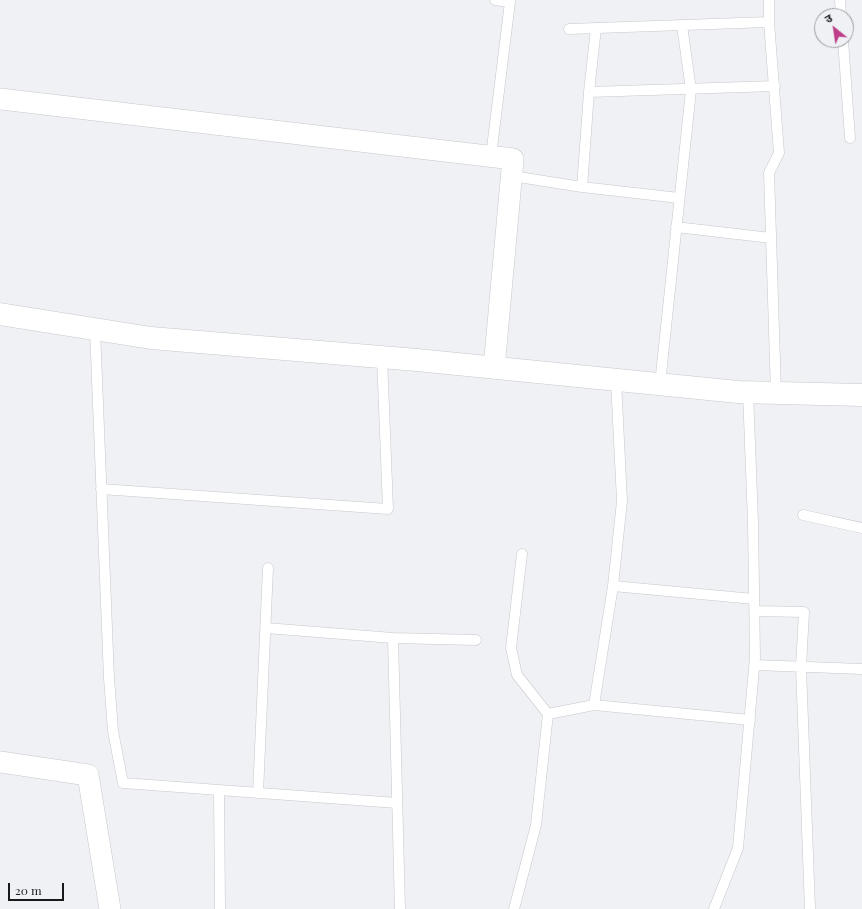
<!DOCTYPE html>
<html>
<head>
<meta charset="utf-8">
<style>
	body { margin:0 }
	#map { position:relative; width:862px; height:909px; overflow:hidden; background:#eff1f5; font-family:"Playfair Display","Noto Sans Devanagari",serif }
	canvas { display:block }
	.north { position:absolute; left:814px; top:8px; width:40px; height:40px; box-sizing:border-box; background:#eff1f5; border:1px solid #999b9e; border-radius:50%; rotate:330deg; font-size:11px; font-weight:700; line-height:16px; text-align:center; color:#19191b }
	.north::after { content:''; display:block; margin:auto; width:14px; height:18px; background:#bd3d89; clip-path:polygon(50% 0,100% 100%,50% 72%,0 100%) }
	.scale { position:absolute; left:8px; top:883px; width:56px; height:18px; box-sizing:border-box; border:2px solid #19191b; border-top:0; padding-left:5px; font-size:12px; line-height:14px; white-space:nowrap; color:#19191b; -webkit-text-stroke:3px #eff1f5; paint-order:stroke }
</style>
</head>
<body>
<div id="map">
<canvas width="862" height="909"></canvas>
<div class="north">उ</div>
<div class="scale">20 m</div>
</div>
<script>
const c = document.querySelector('canvas').getContext('2d');
c.lineJoin = 'round';
function strokePath(path, color, width, dash) { c.strokeStyle = color; c.lineWidth = width; c.lineCap = dash ? 'butt' : 'round'; c.setLineDash(dash || []); c.stroke(path); }
const lane = new Path2D(`
	M769,0V22L779,153L769,173L776,393
	M840,0L841,16
	M569,29L769,22
	M843,40L850,138
	M589,92L775,86
	M491,156L510,2L495,0
	M512,176L582,187L679,198
	M582,187L589,92L596,28
	M676,227L771,238
	M95,329L109,678L113,731L123,783L397,803
	M660,384L691,90L682,25
	M101,489L388,509L382,357
	M803,515L862,528
	M613,586L754,599
	M755,611L804,612L801,667L810,909
	M266,628L393,638L476,640
	M393,638L400,909
	M755,665L862,669
	M594,705L613,586L622,501L616,380
	M548,714L594,705L750,720
	M219,790L220,909
	M258,793L268,568
	M514,909L536,825L548,714L517,675L511,648L522,554
	M714,909L738,848L755,657L753,522L748,392`);
const street = new Path2D(`
	M0,99L513,159L494,368
	M0,762L88,775L110,909`);
const secondary = new Path2D(`
	M0,314L151,338L417,360L738,392L862,395`);
strokePath(lane, '#c6c7cb', 11);
strokePath(street, '#c6c7cb', 22);
strokePath(secondary, '#c6c7cb', 23);
strokePath(lane, '#fff', 10);
strokePath(street, '#fff', 21);
strokePath(secondary, '#fff', 22);
</script>
</body>
</html>
